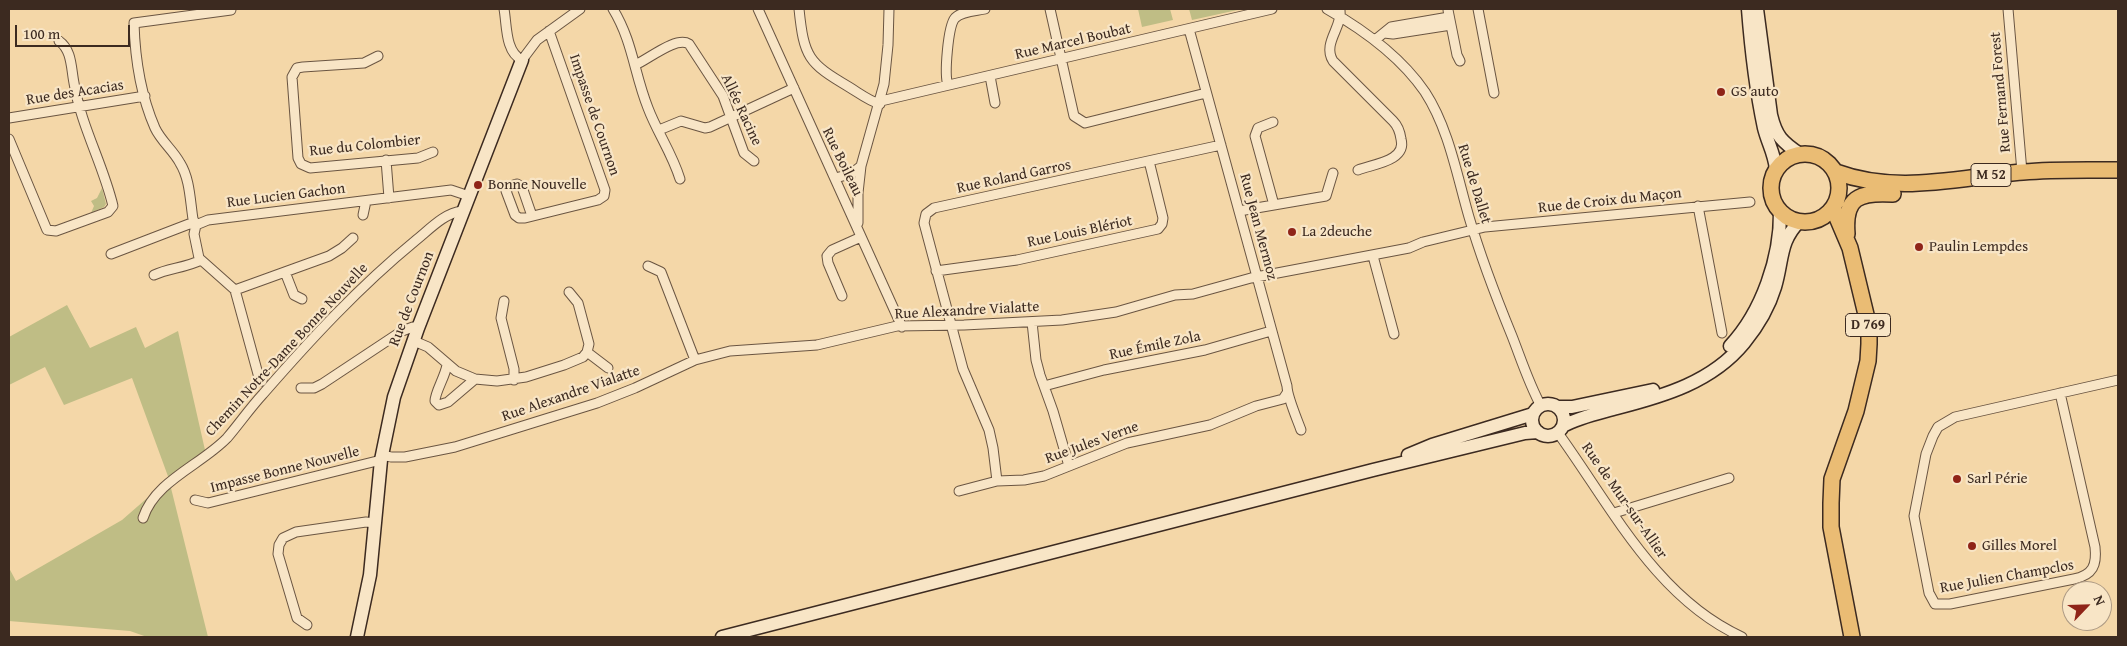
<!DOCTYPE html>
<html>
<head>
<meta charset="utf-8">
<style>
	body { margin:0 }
	#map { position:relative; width:2127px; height:646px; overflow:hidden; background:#f4d7a8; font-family:"Gentium Book Plus",serif }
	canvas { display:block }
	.frame { position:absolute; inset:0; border:10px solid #3c2a20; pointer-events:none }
	.north { position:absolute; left:2062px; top:581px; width:50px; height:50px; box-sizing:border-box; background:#f8e5c6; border:1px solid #ad9a84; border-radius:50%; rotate:66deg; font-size:14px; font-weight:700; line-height:20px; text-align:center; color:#3c2a20 }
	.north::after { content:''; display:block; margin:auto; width:18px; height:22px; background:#8f2418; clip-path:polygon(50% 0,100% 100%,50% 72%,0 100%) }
	.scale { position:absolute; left:15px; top:25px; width:115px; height:22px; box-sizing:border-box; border:2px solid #3c2a20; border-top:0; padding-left:6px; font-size:15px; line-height:18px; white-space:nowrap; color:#3c2a20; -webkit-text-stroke:4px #f8e5c6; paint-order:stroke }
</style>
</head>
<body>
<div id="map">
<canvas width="2127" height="646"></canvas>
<div class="frame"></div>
<div class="north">N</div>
<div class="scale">100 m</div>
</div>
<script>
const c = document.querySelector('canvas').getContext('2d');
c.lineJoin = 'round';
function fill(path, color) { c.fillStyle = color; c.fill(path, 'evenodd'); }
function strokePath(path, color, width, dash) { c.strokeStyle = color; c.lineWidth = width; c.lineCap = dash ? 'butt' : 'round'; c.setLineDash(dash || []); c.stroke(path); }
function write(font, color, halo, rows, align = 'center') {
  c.font = font + ' "Gentium Book Plus",serif'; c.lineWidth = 4.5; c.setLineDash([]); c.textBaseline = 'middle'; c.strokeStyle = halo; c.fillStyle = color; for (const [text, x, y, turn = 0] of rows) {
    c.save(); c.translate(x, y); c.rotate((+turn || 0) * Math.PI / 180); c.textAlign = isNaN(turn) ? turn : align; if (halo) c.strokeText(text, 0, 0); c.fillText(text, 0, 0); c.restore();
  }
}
const green = new Path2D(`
	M1138,9H1170L1173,20L1142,27Z
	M1189,9H1242L1192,20Z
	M102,188L106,204L104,207L91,213L94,206L91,201L97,198Z
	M67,305L90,348L136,327L145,348L178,331L205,450L169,480L208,637H147L130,631L9,621V568L16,581L122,520L169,479L132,378L64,405L45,367L9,385V337Z`);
const street = new Path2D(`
	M504,9C507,25 505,52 522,60L537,40L580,9
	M613,9C633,42 634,73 648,108C657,132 672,153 680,179
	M758,9L902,327
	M799,9C804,57 808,63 849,87C859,93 869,101 880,104
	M1050,9L1074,116L1085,123L1206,93
	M1327,9C1364,30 1401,57 1425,92C1449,129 1457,176 1469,217C1481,258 1496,297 1512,336C1521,359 1529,384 1541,406
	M1340,9C1343,27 1322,43 1333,61L1393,121C1398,126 1400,132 1401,139C1407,161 1373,164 1358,170
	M1478,9L1494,93
	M2008,9L2022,172
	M231,10L134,23C135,58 141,96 155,128C161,141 173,150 180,163C190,179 190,200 193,219L196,225L194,234L199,258L235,290L258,374L262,381
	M1448,10L1457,55L1460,61
	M1189,29L1287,386C1287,396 1297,419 1301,430
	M1384,33L1393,34L1451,25
	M1375,40L1391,27L1449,17
	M378,56L364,63L303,67L297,68L292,77L298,158L301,164L310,168L418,158L433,152
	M635,65C649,59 676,36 689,44L723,96L744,153L754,161
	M990,76L995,103
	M948,85C944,75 948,26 955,18C962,11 976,11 985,9
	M881,101L1272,9
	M9,118L145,96
	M1273,122L1258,128L1255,136L1274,205
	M659,130L681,121L705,128L710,127L794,88
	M9,139L47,230L56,231L108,212L113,206C103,164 81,126 74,83C71,68 72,50 59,41
	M386,160L389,198
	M835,178L851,174L861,166
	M1698,206L1722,333
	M1239,211L1326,196L1333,173
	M363,215L366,201
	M532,216L522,187L517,184L508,187L506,191L515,215L519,218H525L598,200L604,196L605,190L549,31
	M858,223V193L861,166L884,84L888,45L889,9
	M111,254L189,224L196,225L208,220L451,190L469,196
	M1373,256L1394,334
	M648,266L661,272L695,360
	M936,271L1017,260L1158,229L1162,224L1163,218L1149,161
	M285,272L294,295L302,299
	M154,275C169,268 185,268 201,260
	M235,290L329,256L342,248L353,238
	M842,296L828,263L827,256L832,250L861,237
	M504,301L501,318L514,369V380
	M1032,322L1036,360L1040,375L1053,411L1069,466
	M414,341L428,347L456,371L475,379L497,381L526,377L564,365L583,357L587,352L589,344L578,303L569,292
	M587,352L608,368
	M447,365C445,377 435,392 435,401L439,405L448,402L475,379
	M1044,386L1104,370L1205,350L1271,331
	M301,388H314L322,384L402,331L413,327L418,328
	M2060,393L2095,547C2097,565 2093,575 2074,579L1950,604H1935L1929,593L1914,516L1926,454L1933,436L1938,427L1955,417L2118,380
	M1558,433C1611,506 1656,598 1742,637
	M382,455L391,457H405L455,447L597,403L635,388L695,360L730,351L817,345L897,326L964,325L1062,320L1116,312L1175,295L1193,294L1251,278L1409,248L1423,242L1485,227L1750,202
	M997,481L993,448L989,430L963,369L924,223L926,214L934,208L1221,145
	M959,491L997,481L1024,480L1044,476L1127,443L1210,425L1256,406L1283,399L1287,393
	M195,500L208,503L381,460
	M1614,513L1729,478
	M143,518C155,481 201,465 227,438C239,424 250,408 263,394C310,340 359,287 415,241C429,230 444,213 462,211
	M307,625L297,618L278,554L279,545L283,538L296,532L366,522L375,523`);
const secondary = new Path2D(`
	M1748,9C1751,48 1756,90 1764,128C1768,144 1774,152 1776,169
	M1757,9L1771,115C1776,136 1782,142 1800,154
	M1730,346C1762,312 1781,257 1780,210
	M1532 420a16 16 0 1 1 32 0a16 16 0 1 1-32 0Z
	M1558,407H1572L1653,390
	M1563,426C1579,417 1599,413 1617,408C1664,396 1712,382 1744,343C1757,327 1769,307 1775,287C1783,261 1779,241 1800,221
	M1408,455L1432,445L1533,414
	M357,637L370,575L381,460L394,397L418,328L522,60
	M722,637L1373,470L1525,433L1538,432`);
const primary = new Path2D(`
	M1771 188a34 34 0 1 1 68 0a34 34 0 1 1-68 0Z
	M1836,172C1898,195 1959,177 2023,172C2055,169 2087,170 2118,170
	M1833,208L1850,248L1869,327V344L1868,361L1856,411L1832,479L1831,503V527L1852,637
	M1847,234C1844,197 1859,192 1893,194`);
const markers = [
	[1721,92,5,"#8f2418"],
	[478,185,5,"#8f2418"],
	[1292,232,5,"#8f2418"],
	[1919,247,5,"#8f2418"],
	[1957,479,5,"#8f2418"],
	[1972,546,5,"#8f2418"]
];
const shields = [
	[1991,175,40],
	[1868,325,45]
];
const shieldNames = [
	["M 52",1991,175],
	["D 769",1868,325]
];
const streetNames = [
	["Rue Marcel Boubat",1073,42,-13],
	["Rue Fernand Forest",2001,92,-95],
	["Rue des Acacias",75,93,-9],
	["Allée Racine",741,110,65],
	["Impasse de Cournon",594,115,71],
	["Rue du Colombier",365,146,-6],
	["Rue Boileau",842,162,64],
	["Rue Roland Garros",1014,177,-12],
	["Rue de Dallet",1474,184,73],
	["Rue Lucien Gachon",286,196,-7],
	["Rue de Croix du Maçon",1610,201,-6],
	["Rue Jean Mermoz",1258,227,75],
	["Rue Louis Blériot",1080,232,-12],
	["Rue de Cournon",412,299,-69],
	["Rue Alexandre Vialatte",967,311,-3],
	["Rue Émile Zola",1155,346,-12],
	["Chemin Notre-Dame Bonne Nouvelle",287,350,-47],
	["Rue Alexandre Vialatte",571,394,-19],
	["Rue Jules Verne",1092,443,-20],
	["Impasse Bonne Nouvelle",285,470,-14],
	["Rue de Mur-sur-Allier",1624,501,55],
	["Rue Julien Champclos",2007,577,-10]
];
const poiNames = [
	["GS auto",1731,92],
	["Bonne Nouvelle",488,185],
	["La 2deuche",1302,232],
	["Paulin Lempdes",1929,247],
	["Sarl Périe",1967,479],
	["Gilles Morel",1982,546]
];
fill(green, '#bfbd85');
strokePath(street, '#6a5542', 11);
strokePath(secondary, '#3c2a20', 15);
strokePath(primary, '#3c2a20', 18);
strokePath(street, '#f8e5c6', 9);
strokePath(secondary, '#f8e5c6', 12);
strokePath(primary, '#eabc74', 15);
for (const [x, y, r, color] of markers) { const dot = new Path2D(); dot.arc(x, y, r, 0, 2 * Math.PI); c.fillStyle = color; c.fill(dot); strokePath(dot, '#f8e5c6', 2); }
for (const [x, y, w] of shields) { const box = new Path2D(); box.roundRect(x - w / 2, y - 11.5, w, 23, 4); c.fillStyle = '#f8e5c6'; c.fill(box); strokePath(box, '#3c2a20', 1); }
write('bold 14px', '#3c2a20', null, shieldNames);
write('15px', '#3c2a20', '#f8e5c6', streetNames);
write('15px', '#3c2a20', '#f8e5c6', poiNames, 'left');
</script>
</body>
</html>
